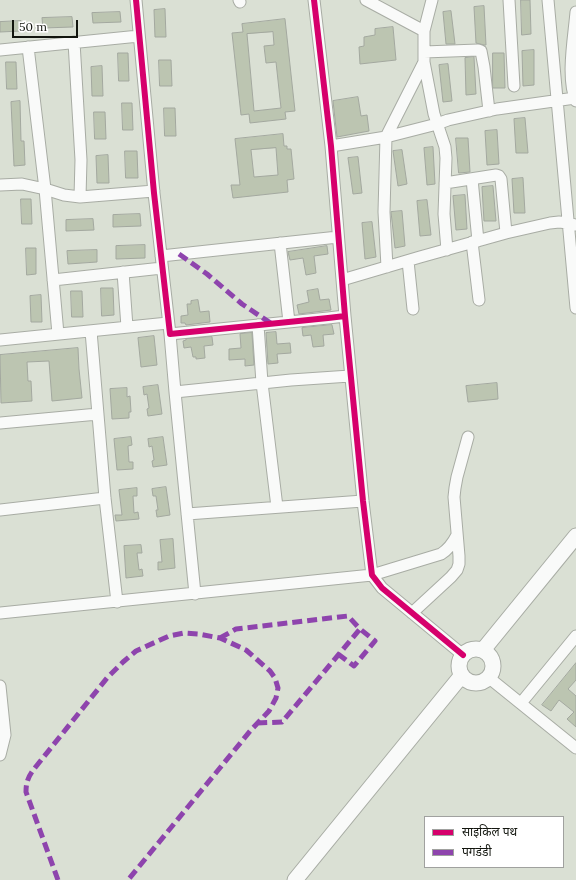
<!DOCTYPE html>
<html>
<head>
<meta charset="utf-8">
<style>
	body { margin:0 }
	#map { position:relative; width:576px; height:880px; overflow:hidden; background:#dae0d4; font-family:Lora,"Noto Sans Devanagari",serif }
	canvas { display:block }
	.legend { position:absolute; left:424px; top:816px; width:140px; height:52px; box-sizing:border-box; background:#fff; border:1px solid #a0a19f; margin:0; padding:5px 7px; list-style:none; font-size:12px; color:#12150e }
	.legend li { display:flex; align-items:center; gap:8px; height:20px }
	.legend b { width:20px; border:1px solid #a0a19f }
	.scale { position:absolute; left:12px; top:20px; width:66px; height:18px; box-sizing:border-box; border:2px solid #12150e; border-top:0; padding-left:5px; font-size:12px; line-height:14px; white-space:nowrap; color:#12150e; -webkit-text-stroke:3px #fff; paint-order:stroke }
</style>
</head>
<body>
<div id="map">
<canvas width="576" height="880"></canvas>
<ul class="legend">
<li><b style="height:5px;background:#d6006c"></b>साइकिल पथ</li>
<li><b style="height:5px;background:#8e44ad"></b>पगडंडी</li>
</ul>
<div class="scale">50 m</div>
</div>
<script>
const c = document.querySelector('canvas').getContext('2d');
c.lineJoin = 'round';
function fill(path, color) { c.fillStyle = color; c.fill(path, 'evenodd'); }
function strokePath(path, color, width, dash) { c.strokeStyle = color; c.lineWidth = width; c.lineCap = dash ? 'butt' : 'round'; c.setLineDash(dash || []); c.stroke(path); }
const building = new Path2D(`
	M521,0H530L531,34L522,35Z
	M484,6L486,45H484L476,43L474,7Z
	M165,9L166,37H155L154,10Z
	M451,11L455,44H446L443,12Z
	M120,12L121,22L93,23L92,13Z
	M72,17L73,27L43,28L42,18Z
	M285,19L295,111L285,112L286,119L250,123L249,114L241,115L232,33L243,32L242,24ZM273,32L274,45L264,46L266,63L276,62L281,108L254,111L247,34Z
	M21,21V31L0,32V22Z
	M393,27L396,60L360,64L359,47L364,46V37L375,35V29Z
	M534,50V85L523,86L522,51Z
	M118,53H128L129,81H119Z
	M493,53H504L505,88H493Z
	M474,57L476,94L466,95L465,58Z
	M159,60H171L172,86H160Z
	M6,62H16L17,89H7Z
	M448,64L452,101L443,102L439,65Z
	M102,66L103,96H92L91,67Z
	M358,97L361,116L367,115L369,131L337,137L333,101Z
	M20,101L21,141H24L25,165L14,166L11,102Z
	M122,103H132L133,130H123Z
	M164,108H175L176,136H165Z
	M94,112H105L106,139H95Z
	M525,118L528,153H516L514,119Z
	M497,130L499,164L487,165L485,131Z
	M283,134L284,146H287V149H291L294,179L287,180L288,192L233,198L231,185H240L235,139ZM276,148L278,175L254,177L251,150Z
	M456,138H468L470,172L459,173Z
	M433,147L435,184L427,185L424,148Z
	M402,150L407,184L398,186L393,151Z
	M125,151H137L138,178H126Z
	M108,155L109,183H97L96,156Z
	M358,157L362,193L353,194L348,158Z
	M523,178L525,213H514L512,179Z
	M493,186L496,221H484L482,187Z
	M465,195L467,229L456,230L453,196Z
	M21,199H31L32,224H22Z
	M427,200L431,235L420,236L417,201Z
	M402,211L405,246L395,248L391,212Z
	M140,214L141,226L113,227V215Z
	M93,219L94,230L66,231V220Z
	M372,222L376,257L365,259L362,223Z
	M145,245V258L116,259V246Z
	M327,246L328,254L314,256L316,273L306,275L303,258L290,260L288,252Z
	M26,248H36V274L27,275Z
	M97,250V262L68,264L67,251Z
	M101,288H113L114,315L102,316Z
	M318,289L320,300L329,299L331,310L299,314L297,305L309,302L307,291Z
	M71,291H82L83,317H72Z
	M41,295L42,322H31L30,296Z
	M198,300L200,312L209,311L210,322L186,325L185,323H181V316L188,315L187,304H191V301Z
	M332,325L334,334L323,335L324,346L313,347L311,335L303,336L302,328Z
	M276,332L277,344L290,343L291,353L277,354L278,363L268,364L266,333Z
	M252,333L254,365L245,366V359L229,360V349L241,348L240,334Z
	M154,336L157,365L141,367L138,338Z
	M212,337L213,345L204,346L205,358L196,359V357H193L191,347L184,348L183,341L186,340V339Z
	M78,348L79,369L82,398L52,401L49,361L27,362L28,381H31L32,401L1,403L0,355Z
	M497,383L498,399L468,402L466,386Z
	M158,385L162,414L148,416L147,409L149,408L147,394L144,395L143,387Z
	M127,388V397L130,396L131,412H129V418L112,419L110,389Z
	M131,437L132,445L128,446L129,462H133V469L117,470L114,439Z
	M163,437L167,465L153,467L152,461L154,460L152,446L149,447L148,439Z
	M166,487L170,515L157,517L156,510H158L156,496H153L152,489Z
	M137,488V496H133L134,513L138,512L139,519L116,521L115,515H122L119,490Z
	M173,539L175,568L158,570V562H162L160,540Z
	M141,545L142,553H137L139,570L142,569L143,576L126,578L124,546Z
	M576,663V680L568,689L576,696V727L567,719L574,712L559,700L551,711L542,705Z`);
const minor = new Path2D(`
	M136,0L154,193L170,334L328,318L345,316
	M239,0L240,2
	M314,0L331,146L345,316L363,501L372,575L382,588L463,655
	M366,0L424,31
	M432,0L424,31V62L434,114L445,147L446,158L444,214L447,250
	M509,0L514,86
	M548,0L576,308
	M576,12C574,37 566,78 576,101
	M28,47L45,189L58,334
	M0,50L139,36
	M424,52L478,50L481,51L484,67L489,111
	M331,146L386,137L437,124L448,120L497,109L575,98
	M472,179L478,241
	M445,183L496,175L499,176L501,179L506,233
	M0,185L22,184L45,189L64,195L80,197L81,160L74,42
	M80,197L154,191
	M472,242L479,300
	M280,243L289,322
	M161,256L338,237
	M408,261L413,309
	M387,267L384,212L386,137L424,62
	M123,272L127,327
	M53,280L162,268
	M342,280L420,257L506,233L550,223L559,222L568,223L575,225
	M258,325L262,383L277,507
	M91,331L105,498L117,602
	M170,334L175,392L291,380L350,376
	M0,340L168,323
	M175,392L195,594
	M0,423L98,414
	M0,510L105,498
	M187,514L363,501
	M0,613L372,575L441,554C449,549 453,543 457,535
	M412,613L451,577L457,570L459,564V556L454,497L455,488L457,477L468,437
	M488,677L576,748
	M0,686L5,735L0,755
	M521,703L576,636`);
const major = new Path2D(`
	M459 666a17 17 0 1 1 34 0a17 17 0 1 1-34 0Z
	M483,650L576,536
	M295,880L462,675`);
const quiet = new Path2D(`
	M179,254L207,274L242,304L272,324
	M220,638L236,629L348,616L360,629L282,722L257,723
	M338,654L354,666L375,641L360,629
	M58,880L26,792C26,779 30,774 38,764L107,678L123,662L136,651L169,636L184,633L198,634L220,638L246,650L270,671L275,678L278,688L276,698L269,711L251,730L128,880`);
const cycleway = new Path2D(`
	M136,0L154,193L170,334L328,318L345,316
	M314,0L331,146L345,316L363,501L372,575L382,588L463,655`);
fill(building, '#bcc5b1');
strokePath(building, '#a3a89f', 1);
strokePath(minor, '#a8aca4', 13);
strokePath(major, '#a8aca4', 17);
strokePath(minor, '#f9faf9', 11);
strokePath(major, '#f9faf9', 15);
strokePath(quiet, '#8e44ad', 5, [10, 5]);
strokePath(cycleway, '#d6006c', 6);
</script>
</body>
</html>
